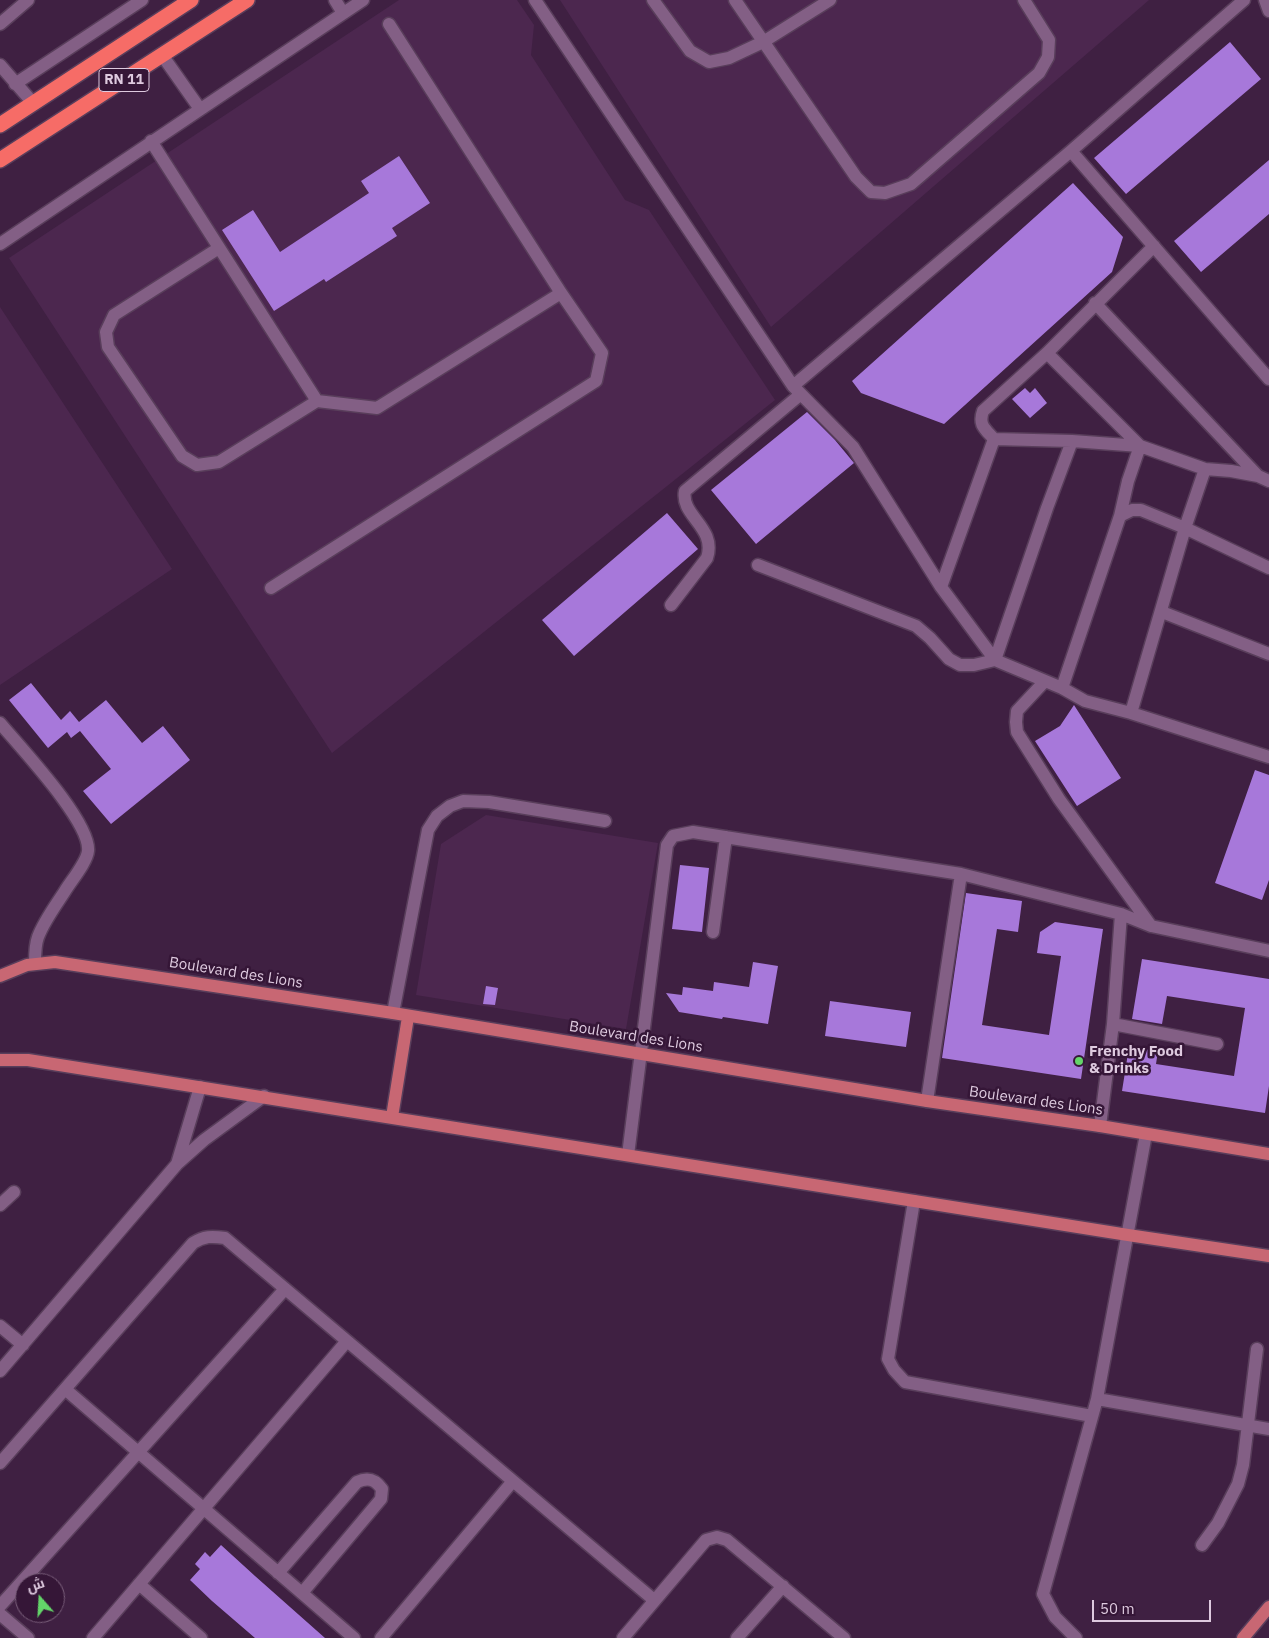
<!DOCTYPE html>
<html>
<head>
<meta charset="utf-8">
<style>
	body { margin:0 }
	#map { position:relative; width:1269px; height:1638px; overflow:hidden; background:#3f2042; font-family:"IBM Plex Sans",Cairo,sans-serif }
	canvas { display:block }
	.north { position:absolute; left:15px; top:1573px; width:50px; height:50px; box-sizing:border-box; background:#351637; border:1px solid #795e7a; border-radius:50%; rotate:341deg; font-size:14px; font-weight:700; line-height:20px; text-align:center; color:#decadf }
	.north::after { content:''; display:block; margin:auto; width:18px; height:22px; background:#63d469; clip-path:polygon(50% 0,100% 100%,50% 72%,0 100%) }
	.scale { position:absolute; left:1092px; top:1600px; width:119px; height:22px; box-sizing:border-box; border:2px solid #decadf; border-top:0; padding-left:6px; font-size:15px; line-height:18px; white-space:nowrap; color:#decadf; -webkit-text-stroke:4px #351637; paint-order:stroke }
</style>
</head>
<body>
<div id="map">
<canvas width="1269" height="1638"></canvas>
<div class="north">ش</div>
<div class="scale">50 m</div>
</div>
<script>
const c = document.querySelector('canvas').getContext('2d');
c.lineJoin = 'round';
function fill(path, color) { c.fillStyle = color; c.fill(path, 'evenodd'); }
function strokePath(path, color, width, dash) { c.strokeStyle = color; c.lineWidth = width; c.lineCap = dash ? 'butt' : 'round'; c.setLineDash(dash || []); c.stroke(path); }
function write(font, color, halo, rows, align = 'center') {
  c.font = font + ' "IBM Plex Sans",sans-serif'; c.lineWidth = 5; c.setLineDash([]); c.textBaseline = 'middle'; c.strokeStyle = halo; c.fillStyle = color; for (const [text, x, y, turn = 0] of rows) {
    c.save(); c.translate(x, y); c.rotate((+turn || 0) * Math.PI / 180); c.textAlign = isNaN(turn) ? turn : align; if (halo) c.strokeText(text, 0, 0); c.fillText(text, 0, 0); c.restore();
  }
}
const built = new Path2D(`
	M399,0H517L534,25L531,55L625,200L649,210L775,400L332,753L9,258Z
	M560,0H1149L771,327Z
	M0,307L172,569L0,685Z
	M486,815L658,843L626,1029L416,995L441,844Z`);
const building = new Path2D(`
	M1230,42L1261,79L1126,194L1094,158Z
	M399,156L430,203L392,228L397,236L326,282L324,279L274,311L222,230L253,210L280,252L369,193L361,181Z
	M1269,160V214L1201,272L1174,241Z
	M1073,183L1123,237L1112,272L944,424L861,393L852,381Z
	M1025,388L1030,393L1035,388L1047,403L1030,418L1012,399Z
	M807,412L835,440L854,463L756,544L711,490Z
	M667,513L698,549L574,656L542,620Z
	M31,683L61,720L70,711L79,722L106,700L142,743L163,726L190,760L111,824L83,791L111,769L80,731L71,738L67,732L48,748L9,700Z
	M1074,705L1121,778L1077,806L1035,741L1060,726Z
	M1255,770L1269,775V880L1262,900L1215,883Z
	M680,865L709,868L702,932L672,929Z
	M966,893L1022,901L1018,932L997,929L982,1025L1049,1035L1061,956L1037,953L1040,932L1055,922L1103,929L1081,1079L942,1058Z
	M1142,959L1269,979V1086L1265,1113L1122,1091L1129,1047L1158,1051L1156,1064L1234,1076L1245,1008L1167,996L1162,1024L1132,1019Z
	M753,962L778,966L768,1024L723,1017L722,1019L679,1012L666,993L682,995L683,987L713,991L714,982L749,987Z
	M486,986L498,988L495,1005L483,1004Z
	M830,1001L911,1012L906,1047L825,1036Z
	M221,1545L255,1576L325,1638H255L212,1601L190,1580L200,1569L195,1564L205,1552L210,1557Z`);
const minor = new Path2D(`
	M335,0L343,13
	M535,0L793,386L853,447L941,587L995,660L1062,688L1085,701L1131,713L1269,757
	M653,0L690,51L709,62L729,58L763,42L830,0
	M735,0L856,177L871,192L885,193L911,184L1039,73L1048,57L1049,40L1024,0
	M1265,0L1269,11
	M0,24L28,0
	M162,55L200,109
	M0,65L33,103
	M15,84L142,0
	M151,141L317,401L377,408L561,293
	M1071,151L1269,379
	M0,244L363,0
	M1154,246L1047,353L983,411C978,425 985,429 994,439L1072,441L1140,446L1205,469L1231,471L1258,476L1269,481
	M219,248L114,315L106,332L108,347L182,456L197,465L219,462L317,401
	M1095,303L1258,476
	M1047,353L1140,446L1128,481L1120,516
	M793,386L1071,151L1244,0
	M758,565L916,626L930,638L949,659L960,665H974L995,660L1047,508L1072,441
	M941,587L994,439
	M271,588L596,381L602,353L561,293L389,24
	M671,605L707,558C717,527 680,516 685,491L801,394
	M1162,612L1269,654
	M1045,681L1017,711L1016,722L1017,732L1059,799L1151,926
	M1062,688L1120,516L1132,510H1141L1185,528L1269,568
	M1131,713L1185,528L1205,469
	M0,723C20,747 91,822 88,851C87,862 71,881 65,891C56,905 44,921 38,937C35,945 35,954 35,963
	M713,932L726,837
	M393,1013L428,830L437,816L450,806L463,801L489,802L605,821
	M1113,1024L1217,1044
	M927,1101L961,874
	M1100,1126L1113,1024L1121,914
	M628,1155L667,845L673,836L693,832L961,874L1121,914L1151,926L1269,951
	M177,1164L200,1087
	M914,1201L888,1359L894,1370L905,1382L1092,1416
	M0,1205L14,1192
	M0,1326L23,1345
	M0,1371L177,1164L204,1140L264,1096
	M65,1389L354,1638
	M1097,1399L1269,1429
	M0,1463L193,1243C204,1236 212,1236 225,1238L654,1600
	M1202,1545L1218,1523L1238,1484L1243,1465L1257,1349
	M278,1573L357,1482C368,1477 375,1479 382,1489L381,1499L302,1593
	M139,1584L201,1638
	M0,1606L285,1289
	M0,1614L28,1638
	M93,1638L347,1341
	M381,1638L513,1481
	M623,1638L706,1540L717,1537L727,1540L844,1638
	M737,1638L783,1586
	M1076,1638L1055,1617L1043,1594L1097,1399L1146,1134`);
const major = new Path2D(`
	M0,976L27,965L55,962L393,1013L927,1101L1100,1126L1269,1154
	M0,1060H28L1128,1235L1269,1256
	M392,1117L408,1017
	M1243,1638L1269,1607`);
const highway = new Path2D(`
	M0,125L191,0
	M0,160L247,0`);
const markers = [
	[1079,1061,5,"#63d469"]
];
const shields = [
	[124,80,50]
];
const shieldNames = [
	["RN 11",124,80]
];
const streetNames = [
	["Boulevard des Lions",236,973,9],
	["Boulevard des Lions",636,1037,9],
	["Boulevard des Lions",1036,1101,8]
];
const poiNames = [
	["Frenchy Food",1089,1052],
	["& Drinks",1089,1069]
];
fill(built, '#4c274f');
fill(building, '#a778da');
strokePath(minor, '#593e5b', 15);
strokePath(major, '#593e5b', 15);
strokePath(highway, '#593e5b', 18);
strokePath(minor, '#835f85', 12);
strokePath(major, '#c86773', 12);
strokePath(highway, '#f66c67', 15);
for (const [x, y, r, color] of markers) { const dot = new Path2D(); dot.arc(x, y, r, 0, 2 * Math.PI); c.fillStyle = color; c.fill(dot); strokePath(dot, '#351637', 2); }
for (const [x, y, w] of shields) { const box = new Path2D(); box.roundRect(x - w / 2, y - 11.5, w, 23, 4); c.fillStyle = '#351637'; c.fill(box); strokePath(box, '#decadf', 1); }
write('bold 14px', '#decadf', null, shieldNames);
write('15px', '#decadf', '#351637', streetNames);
write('bold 15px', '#decadf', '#351637', poiNames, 'left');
</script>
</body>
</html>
